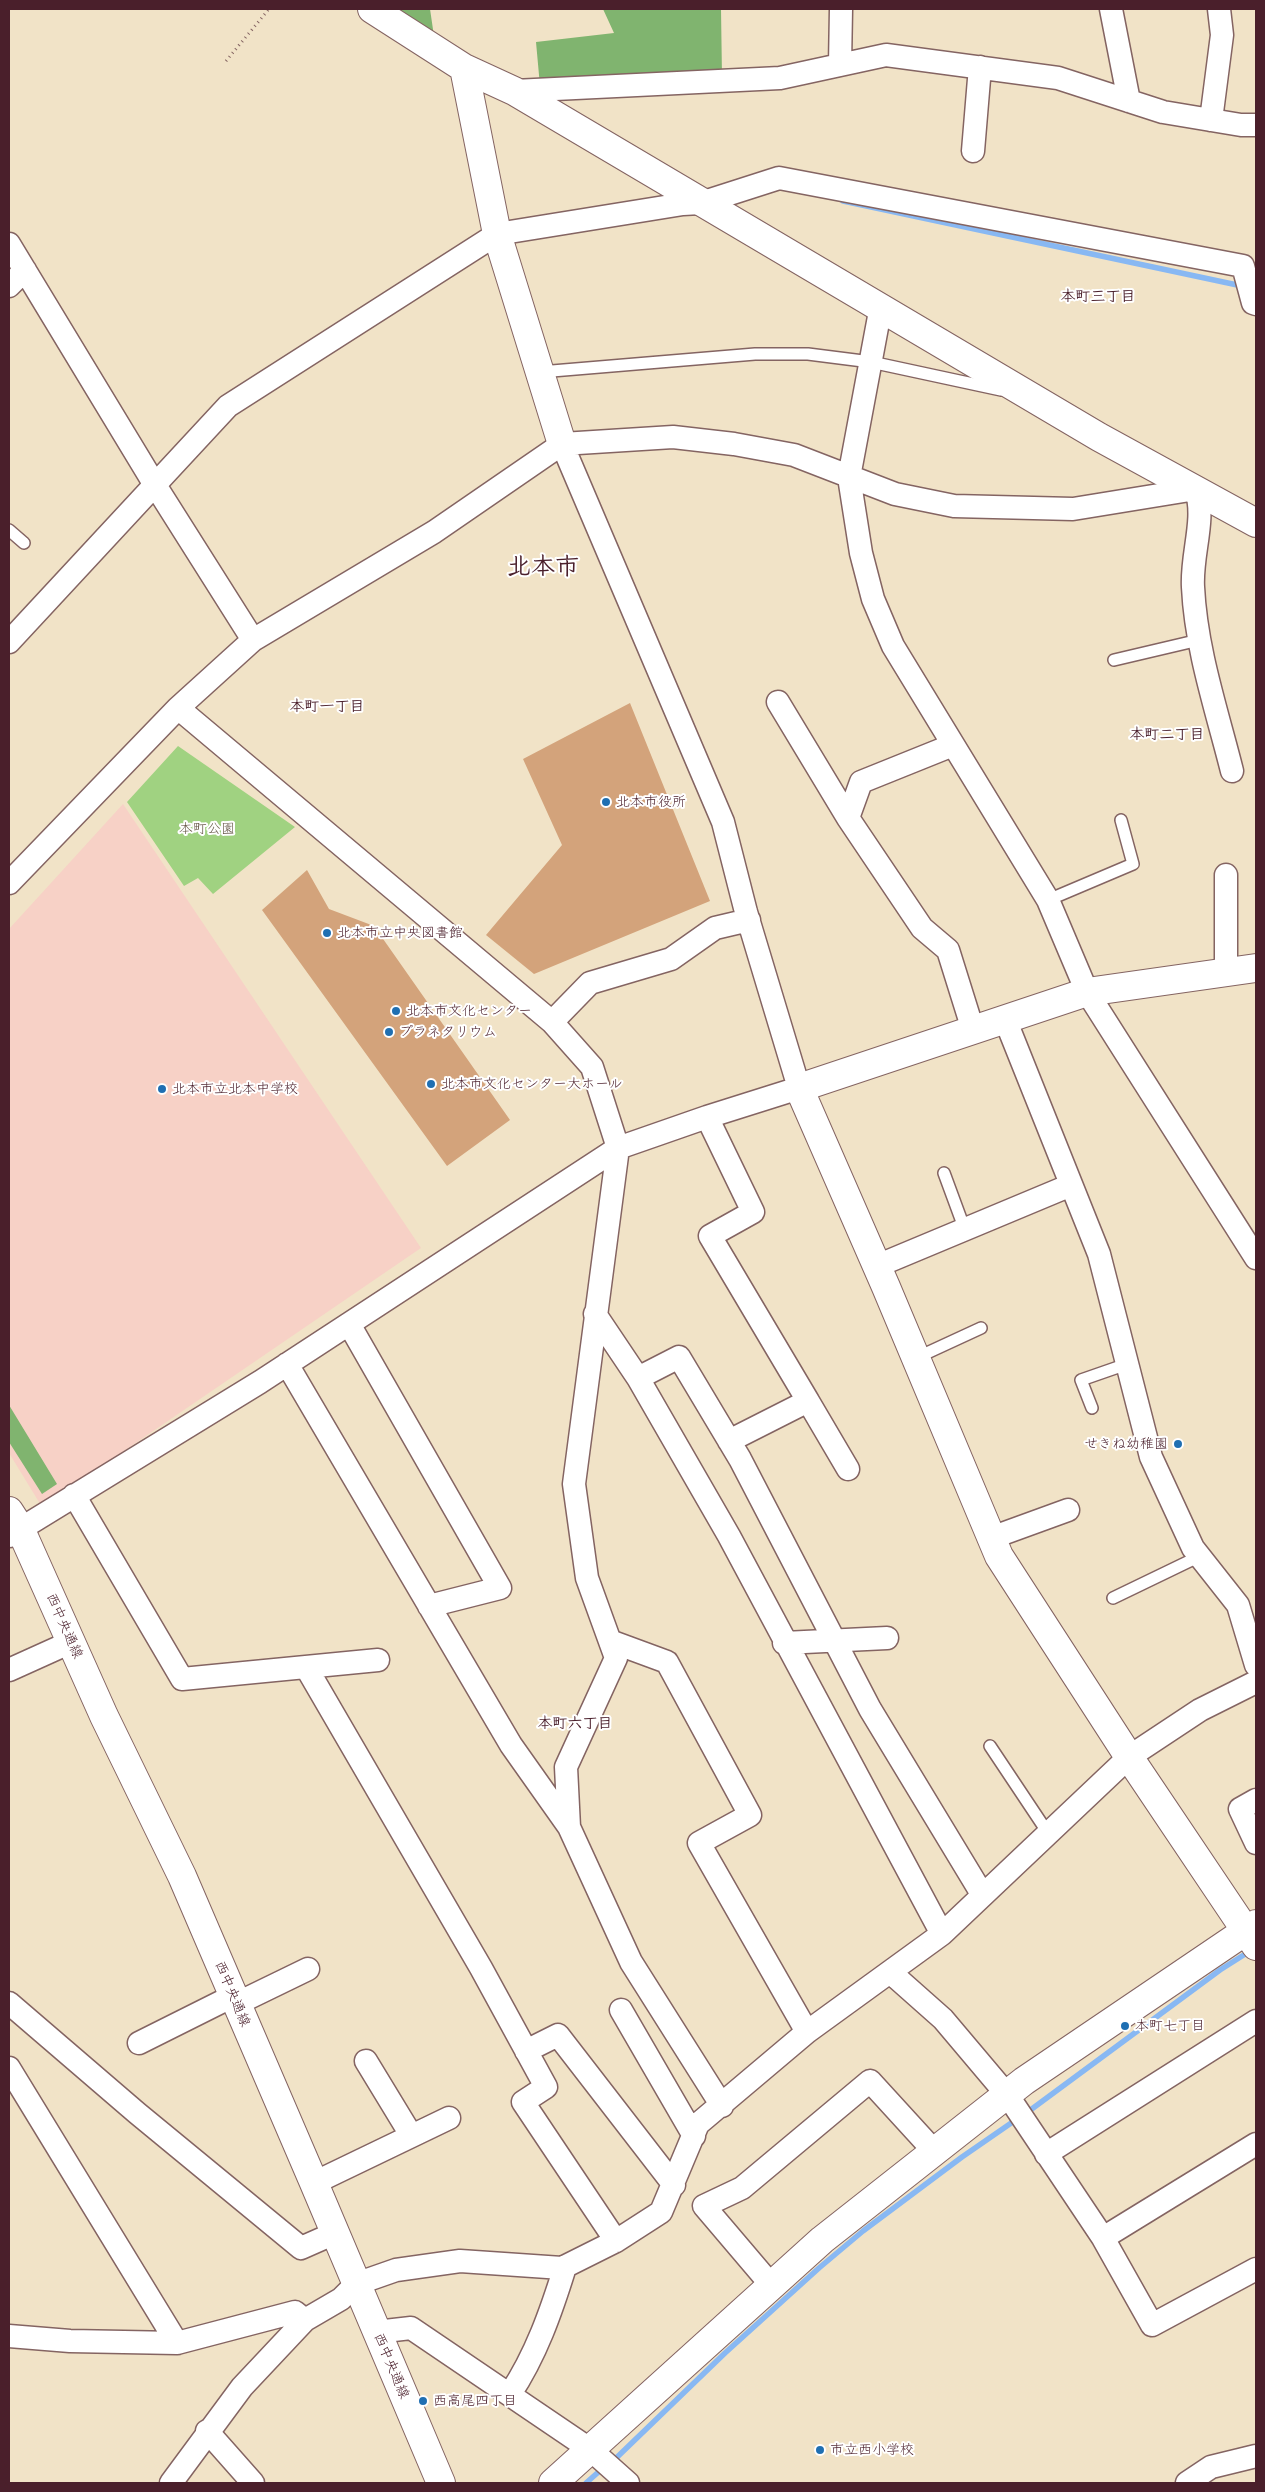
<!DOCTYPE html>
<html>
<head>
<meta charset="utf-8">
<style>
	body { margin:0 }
	#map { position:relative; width:1265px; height:2492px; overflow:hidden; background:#f1e3c7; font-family:"Shantell Sans",sans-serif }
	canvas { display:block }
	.frame { position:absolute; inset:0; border:10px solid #4a1f2b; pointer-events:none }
</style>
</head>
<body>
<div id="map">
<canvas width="1265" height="2492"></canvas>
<div class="frame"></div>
</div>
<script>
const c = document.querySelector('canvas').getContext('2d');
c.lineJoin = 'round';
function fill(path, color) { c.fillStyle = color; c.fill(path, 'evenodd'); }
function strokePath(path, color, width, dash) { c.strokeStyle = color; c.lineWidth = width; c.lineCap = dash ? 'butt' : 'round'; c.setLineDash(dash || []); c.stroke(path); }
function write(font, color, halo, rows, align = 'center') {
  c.font = font + ' "Shantell Sans","Klee One",sans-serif'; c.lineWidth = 4; c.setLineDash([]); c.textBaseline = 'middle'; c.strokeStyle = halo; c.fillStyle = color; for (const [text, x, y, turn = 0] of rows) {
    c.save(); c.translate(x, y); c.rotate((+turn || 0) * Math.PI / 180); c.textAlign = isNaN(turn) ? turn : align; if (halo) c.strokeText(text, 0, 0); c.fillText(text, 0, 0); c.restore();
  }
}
const built = new Path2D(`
	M123,804L421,1248L42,1507L9,1453V929Z`);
const green = new Path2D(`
	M178,746L295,827L213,894L198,878L184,886L127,802Z`);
const forest = new Path2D(`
	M395,9H430L435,43Z
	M603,9H721L722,77L541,97L536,42L614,33Z
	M9,1405L57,1484L42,1494L9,1442Z`);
const stream = new Path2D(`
	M843,201L1242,286
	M1025,2114L1220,1970L1250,1951
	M611,2463L725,2353L819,2268L863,2231L962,2157L1017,2119
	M586,2483L603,2468`);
const building = new Path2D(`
	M630,703L710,901L534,974L486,935L562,845L523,759Z
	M307,870L329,909L374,926L510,1120L447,1166L262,910Z`);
const path = new Path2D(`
	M226,61L269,9`);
const service = new Path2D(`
	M540,372L755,354H808L871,362L1001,390
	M9,530L24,543
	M1114,660L1199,640
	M1048,900L1133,864L1121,820
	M944,1173L965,1230
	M916,1358L981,1328
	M1092,1408L1081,1380L1127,1364
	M1113,1598L1200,1556
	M990,1746L1048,1833`);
const minor = new Path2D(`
	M1111,9L1129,101
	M840,65L841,9
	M514,91L780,78L886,55L1058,78L1163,112L1241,125H1256
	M1211,120L1222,35L1219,9
	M973,151L980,67
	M9,244L155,485L253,640
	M9,286L25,270
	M881,306L849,477L861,553L873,599L893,646L1048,900L1087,992L1256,1258
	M9,642L228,406L497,234L683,204L701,203L779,178L1243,266L1253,303L1256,304
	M778,702L848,818L922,928L948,950L973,1030
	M178,708L552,1022L592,1067L618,1148L574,1484L587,1578L616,1658L566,1767L569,1827
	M848,818L861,782L953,745
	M9,883L178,708L253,640L434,532L562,444L673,437L734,444L794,455L895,494L954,506L1073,509L1196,489C1206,520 1191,554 1193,587C1196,650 1217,711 1232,771
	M1226,971V875
	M1005,1019L1099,1254L1151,1457L1193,1548L1238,1605L1256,1665
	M552,1022L590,983L671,959L715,928L749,920
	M707,1117L753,1212L710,1236L808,1401
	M877,1266L1071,1185
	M595,1314L638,1378L729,1536L942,1934
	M349,1324L500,1588L429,1606
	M287,1364L511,1745L569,1827L631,1962L722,2106
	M638,1378L679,1357L740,1459L870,1709L982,1894
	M729,1441L808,1401L848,1469
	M74,1495L182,1679L378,1660
	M9,1536L260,1382L618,1148L707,1117L799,1088L746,912L723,822L562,444
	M991,1538L1068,1510
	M610,1641L667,1662L750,1815L699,1843L807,2032
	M784,1643L887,1638
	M306,1667L481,1968L546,2087L523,2102L616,2241
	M9,1670L71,1642
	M1256,1800L1240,1809L1256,1843
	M890,1972L943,2019L1008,2096L1103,2238L1152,2325L1256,2269
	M9,2003L137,2113L301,2248L335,2233
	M236,2004L308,1969
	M621,2010L694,2136
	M139,2043L233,1996
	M526,2051L558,2035L674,2185
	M366,2061L411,2135
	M9,2068L177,2343
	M1046,2154L1256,2021
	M314,2183L449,2118
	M1103,2238L1256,2144
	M772,2286L704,2206L742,2188L870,2081L934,2151
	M376,2332L411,2328L591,2450L628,2483
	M9,2336L70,2341L177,2343L295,2312L305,2320
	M510,2394C536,2355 551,2312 565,2267
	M207,2431L253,2483
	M171,2483L242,2387L305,2320L341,2299L356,2284L396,2270L460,2261L562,2268L616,2241L661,2212L698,2124L807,2032L942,1934L1129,1757L1200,1710L1256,1682
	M1187,2483L1211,2467L1256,2456`);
const tertiary = new Path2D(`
	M372,9L464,68L514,91L1099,437L1256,523
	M464,68L497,234L562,444
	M1256,968L1087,992L799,1088L886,1287L999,1556L1129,1757L1256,1946
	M9,1511L20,1528L104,1716L182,1876L314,2183L441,2483
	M553,2483L822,2240L1024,2081L1256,1924`);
const markers = [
	[606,802,5,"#1f6fb2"],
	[327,933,5,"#1f6fb2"],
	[396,1011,5,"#1f6fb2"],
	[389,1032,5,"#1f6fb2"],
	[431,1084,5,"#1f6fb2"],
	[162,1089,5,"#1f6fb2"],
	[1178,1444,5,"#1f6fb2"],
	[1125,2026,5,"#1f6fb2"],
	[423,2401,5,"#1f6fb2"],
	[820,2450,5,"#1f6fb2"]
];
const poiNames = [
	["北本市役所",616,802],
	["北本市立中央図書館",337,933],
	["北本市文化センター",406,1011],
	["プラネタリウム",399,1032],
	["北本市文化センター大ホール",441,1084],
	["北本市立北本中学校",172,1089],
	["せきね幼稚園",1168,1444,"right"],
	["本町七丁目",1135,2026],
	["西高尾四丁目",433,2401],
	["市立西小学校",830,2450]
];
const parkNames = [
	["本町公園",207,829]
];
const streetNames = [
	["西中央通線",64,1626,66],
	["西中央通線",232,1994,67],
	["西中央通線",391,2366,67]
];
const neighbourhoodNames = [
	["本町三丁目",1098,297],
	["本町一丁目",327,707],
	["本町二丁目",1167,735],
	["本町六丁目",575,1724]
];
const townNames = [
	["北本市",543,568]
];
fill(built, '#f7d1c6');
fill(green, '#a0d281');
fill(forest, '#80b46f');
strokePath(stream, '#88b8f3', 5.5);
fill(building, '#d3a37b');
strokePath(service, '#846462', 14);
strokePath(minor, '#846462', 25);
strokePath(tertiary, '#846462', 30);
strokePath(path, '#846462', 3, [1, 4]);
strokePath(service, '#fff', 11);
strokePath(minor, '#fff', 22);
strokePath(tertiary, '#fff', 28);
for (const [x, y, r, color] of markers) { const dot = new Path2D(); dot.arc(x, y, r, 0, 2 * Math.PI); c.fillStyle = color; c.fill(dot); strokePath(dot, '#fff', 2); }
write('14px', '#4a1f2b', '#fff', poiNames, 'left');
write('14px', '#645545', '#fff', parkNames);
write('14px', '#4a1f2b', '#fff', streetNames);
write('bold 15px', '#4a1f2b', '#fff', neighbourhoodNames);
write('bold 24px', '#4a1f2b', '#fff', townNames);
</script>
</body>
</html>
